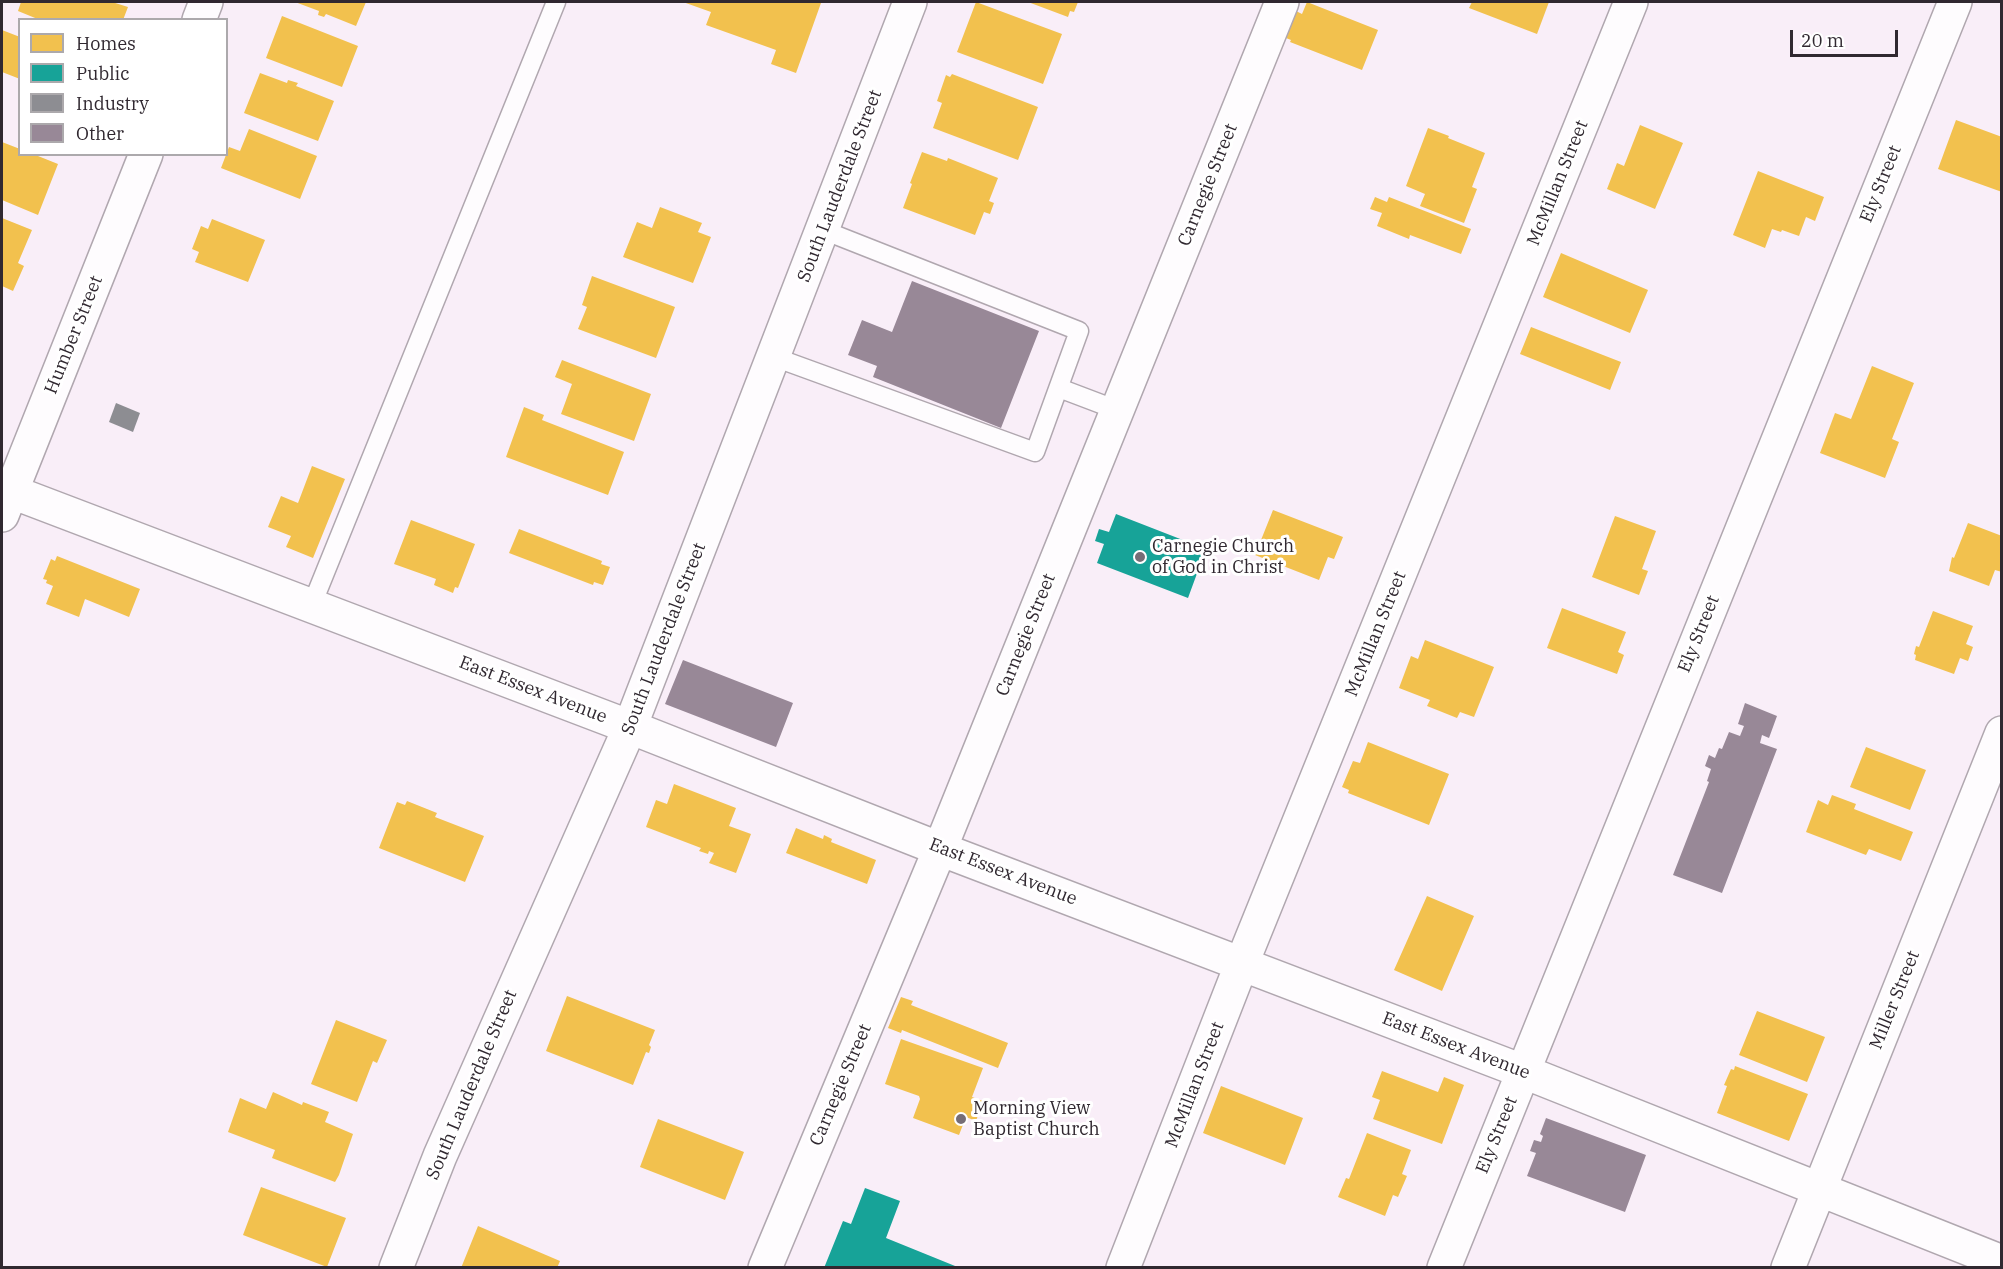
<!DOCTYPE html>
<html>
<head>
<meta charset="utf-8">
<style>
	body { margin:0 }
	#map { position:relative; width:2003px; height:1269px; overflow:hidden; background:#f9eef8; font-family:"IBM Plex Serif",serif }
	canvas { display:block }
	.frame { position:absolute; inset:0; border:3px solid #302830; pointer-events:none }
	.legend { position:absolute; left:18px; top:18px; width:210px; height:138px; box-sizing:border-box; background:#fff; border:2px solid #aca9ac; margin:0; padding:8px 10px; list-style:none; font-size:18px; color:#302830 }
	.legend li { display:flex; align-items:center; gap:12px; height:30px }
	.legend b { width:30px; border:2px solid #aca9ac }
	.scale { position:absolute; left:1790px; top:30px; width:108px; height:27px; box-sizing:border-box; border:3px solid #302830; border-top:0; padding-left:8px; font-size:18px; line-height:21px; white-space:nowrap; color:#302830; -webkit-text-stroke:4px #fff; paint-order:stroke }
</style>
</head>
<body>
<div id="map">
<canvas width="2003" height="1269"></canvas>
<div class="frame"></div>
<ul class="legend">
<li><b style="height:16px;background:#f2c14e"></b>Homes</li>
<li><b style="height:16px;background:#17a398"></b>Public</li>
<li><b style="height:16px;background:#8d8d92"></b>Industry</li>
<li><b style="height:16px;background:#988897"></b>Other</li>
</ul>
<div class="scale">20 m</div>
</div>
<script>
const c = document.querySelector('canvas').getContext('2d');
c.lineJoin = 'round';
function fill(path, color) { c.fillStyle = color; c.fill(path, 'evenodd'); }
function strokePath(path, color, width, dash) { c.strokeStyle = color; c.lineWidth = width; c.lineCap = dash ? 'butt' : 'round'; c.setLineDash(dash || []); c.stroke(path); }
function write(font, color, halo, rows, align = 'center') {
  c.font = font + ' "IBM Plex Serif",serif'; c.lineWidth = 6; c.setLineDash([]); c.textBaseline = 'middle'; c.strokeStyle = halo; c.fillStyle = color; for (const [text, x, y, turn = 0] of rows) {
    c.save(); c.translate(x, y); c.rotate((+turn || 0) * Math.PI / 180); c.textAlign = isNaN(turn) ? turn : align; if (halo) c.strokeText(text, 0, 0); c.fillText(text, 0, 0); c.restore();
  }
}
const homes = new Path2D(`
	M21,2H112L128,7L123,20H40L18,11Z
	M295,2H366L356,26L326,14L324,17L318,15L319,11Z
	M683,2H817L821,3L796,73L771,64L776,50L706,25L711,12Z
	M976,2L1062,34L1043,84L957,52Z
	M1028,2H1078L1074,12L1070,11L1068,17Z
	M1307,2L1378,30L1362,70L1290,42L1291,40L1286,38L1296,11L1302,14Z
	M1472,2H1549L1537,34L1469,8Z
	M282,16L358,46L342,87L266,58Z
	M2,30L20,37V79L2,72Z
	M260,73L287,83L288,80L298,83L296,86L334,101L318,141L244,113Z
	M952,74L1038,107L1018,160L933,128L942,103L937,101L946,75L950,77Z
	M1956,120L2002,137V192L1938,169Z
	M1640,125L1683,143L1655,209L1607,189L1617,163L1624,166Z
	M1428,128L1449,136L1448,138L1485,153L1472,187L1477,189L1464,223L1420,206L1425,194L1406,186Z
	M249,129L317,156L300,199L221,168L229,147L240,151Z
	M2,142L20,149V154H33L58,164L38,215L2,200Z
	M922,152L947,161L948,158L998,178L989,201L994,203L990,214L984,212L975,235L903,208L912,184L910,183Z
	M1758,171L1824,197L1815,221L1806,217L1799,236L1782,230L1781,232L1772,229L1765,248L1733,235Z
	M1375,197L1387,202L1389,197L1471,229L1461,254L1410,235L1409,239L1377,226L1382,213L1370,209Z
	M660,207L702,223L698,232L711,237L693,283L623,257L637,222L652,228Z
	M2,218L32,230L18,263L24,266L13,291L2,286Z
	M212,219L265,240L248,282L195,262L199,252L192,249L201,226L208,229Z
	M1561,253L1648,290L1630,333L1543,297Z
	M592,276L675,307L656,358L578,329L587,307L582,305Z
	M1531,327L1621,362L1610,390L1520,354Z
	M562,360L651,394L634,441L561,414L572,384L555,377Z
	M1872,366L1914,383L1892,439L1899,442L1885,478L1820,453L1835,413L1851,419Z
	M524,407L544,415L542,420L624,452L608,495L506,457Z
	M312,466L345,479L313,558L286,547L291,536L268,527L281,496L298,503Z
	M1273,510L1343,537L1334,559L1328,557L1319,580L1255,555Z
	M1615,516L1656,531L1642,569L1648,571L1639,595L1592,577Z
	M411,520L475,544L458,588L455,587L453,593L434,585L436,579L394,564Z
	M1968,523L2002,536V572L1995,570L1989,586L1949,571L1952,557L1954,558Z
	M519,529L602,561L601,564L610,567L603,585L594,582L593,585L509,553Z
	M57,556L140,589L129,617L85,599L79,617L46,604L53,586L46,583L47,580L43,579L51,559L55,561Z
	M1562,608L1626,632L1618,652L1624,655L1617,674L1547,648Z
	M1933,611L1973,626L1966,644L1973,647L1968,661L1960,658L1954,674L1915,660L1916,655L1914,654L1916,646L1919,647Z
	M1425,640L1494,667L1474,717L1460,712L1457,718L1427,706L1430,700L1399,688L1411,656L1418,659Z
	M1368,742L1449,774L1429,825L1348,793L1349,790L1342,787L1353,761L1360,763Z
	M1866,747L1926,770L1910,810L1850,787Z
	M674,784L736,808L729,826L751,834L736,873L709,863L714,853L709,851L708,854L699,851L701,848L646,827L656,800L667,804Z
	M1832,795L1856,804L1854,809L1913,832L1901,861L1869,849L1866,855L1806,832L1818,800L1828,805Z
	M407,801L437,813L435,817L484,836L465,882L379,848L397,802L405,805Z
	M796,828L823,839L824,835L832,839L831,842L876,860L867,884L786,853Z
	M1427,896L1474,916L1442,991L1394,970Z
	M567,996L655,1030L649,1045L651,1047L649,1053L646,1052L633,1085L546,1051Z
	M901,997L913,1001L911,1005L1008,1043L998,1068L902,1030L901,1033L888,1028Z
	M1757,1011L1825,1037L1807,1082L1739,1055Z
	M336,1020L387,1040L377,1063L373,1061L357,1102L311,1084Z
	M901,1039L983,1068L972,1097L983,1101L976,1121L966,1117L959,1135L913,1118L920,1099L919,1096L885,1084Z
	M1735,1066L1808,1094L1789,1141L1717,1113L1727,1086L1724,1085L1731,1069L1734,1070Z
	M1382,1071L1438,1092L1444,1077L1464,1085L1442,1144L1373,1119L1380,1100L1372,1097Z
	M1221,1086L1303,1118L1285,1165L1203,1133Z
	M273,1092L302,1105L303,1102L329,1112L325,1122L353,1134L339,1175L335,1182L272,1158L275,1150L228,1132L240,1098L266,1109Z
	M658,1119L744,1152L725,1200L640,1167Z
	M1367,1133L1411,1150L1402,1174L1407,1176L1398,1197L1393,1195L1385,1216L1338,1197L1346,1178L1349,1179Z
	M261,1187L346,1218L327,1267L243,1235Z
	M478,1226L560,1261L557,1268H461Z`);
const public = new Path2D(`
	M1116,514L1206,549L1188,598L1097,563L1104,544L1095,541L1099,529L1109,532Z
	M865,1188L900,1201L886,1238L960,1268H824L843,1221L851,1224Z`);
const industry = new Path2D(`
	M116,403L140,413L133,432L109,422Z`);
const building = new Path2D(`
	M912,281L1039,331L1001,428L873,377L877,366L848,355L862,320L892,332Z
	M683,660L793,703L776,747L665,704Z
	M1745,703L1777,716L1769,738L1762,735L1760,743L1777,749L1722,893L1673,875L1709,782L1707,781L1711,769L1705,766L1709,755L1715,758L1719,748L1722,749L1729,732L1740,736L1744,726L1738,724Z
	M1546,1118L1646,1155L1625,1212L1527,1176L1536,1153L1530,1151L1534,1140L1541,1142L1543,1136L1540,1134Z`);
const lane = new Path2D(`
	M774,357L1035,452L1079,331L823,230
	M1059,388L1117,410
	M311,607L556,2`);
const street = new Path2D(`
	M199,20L206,2
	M2,488L630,727L940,849L1522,1071L2002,1262
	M2,515L146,154
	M765,1268L940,849L1282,2
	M1123,1268L1242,963L1631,2
	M1444,1268L1955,2
	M1788,1268L2002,733`);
const secondary = new Path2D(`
	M396,1268L440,1156L630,727L910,2`);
const markers = [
	[1140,557,6,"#766d76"],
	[961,1119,6,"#766d76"]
];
const streetNames = [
	["McMillan Street",1558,183,-68],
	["Ely Street",1881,184,-68],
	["Carnegie Street",1208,185,-68],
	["South Lauderdale Street",840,186,-69],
	["Humber Street",74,335,-68],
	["McMillan Street",1376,634,-68],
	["Ely Street",1699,634,-68],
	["Carnegie Street",1026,635,-68],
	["South Lauderdale Street",664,639,-69],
	["East Essex Avenue",533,690,21],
	["East Essex Avenue",1003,872,21],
	["Miller Street",1895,1000,-68],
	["East Essex Avenue",1456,1046,21],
	["South Lauderdale Street",472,1085,-67],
	["Carnegie Street",841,1085,-67],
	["McMillan Street",1195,1085,-69],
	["Ely Street",1497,1135,-68]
];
const poiNames = [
	["Carnegie Church",1152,547],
	["of God in Christ",1152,568],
	["Morning View",973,1109],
	["Baptist Church",973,1130]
];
fill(homes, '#f2c14e');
fill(public, '#17a398');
fill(industry, '#8d8d92');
fill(building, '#988897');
strokePath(lane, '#b0a7af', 21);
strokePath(street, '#b0a7af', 36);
strokePath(secondary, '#b0a7af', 36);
strokePath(lane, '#fefcfe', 18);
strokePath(street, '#fefcfe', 33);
strokePath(secondary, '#fefcfe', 33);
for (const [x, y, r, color] of markers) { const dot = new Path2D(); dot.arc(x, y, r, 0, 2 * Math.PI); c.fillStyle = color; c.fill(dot); strokePath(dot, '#fff', 2); }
write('18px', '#302830', '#fff', streetNames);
write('18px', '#302830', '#fff', poiNames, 'left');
</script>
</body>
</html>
